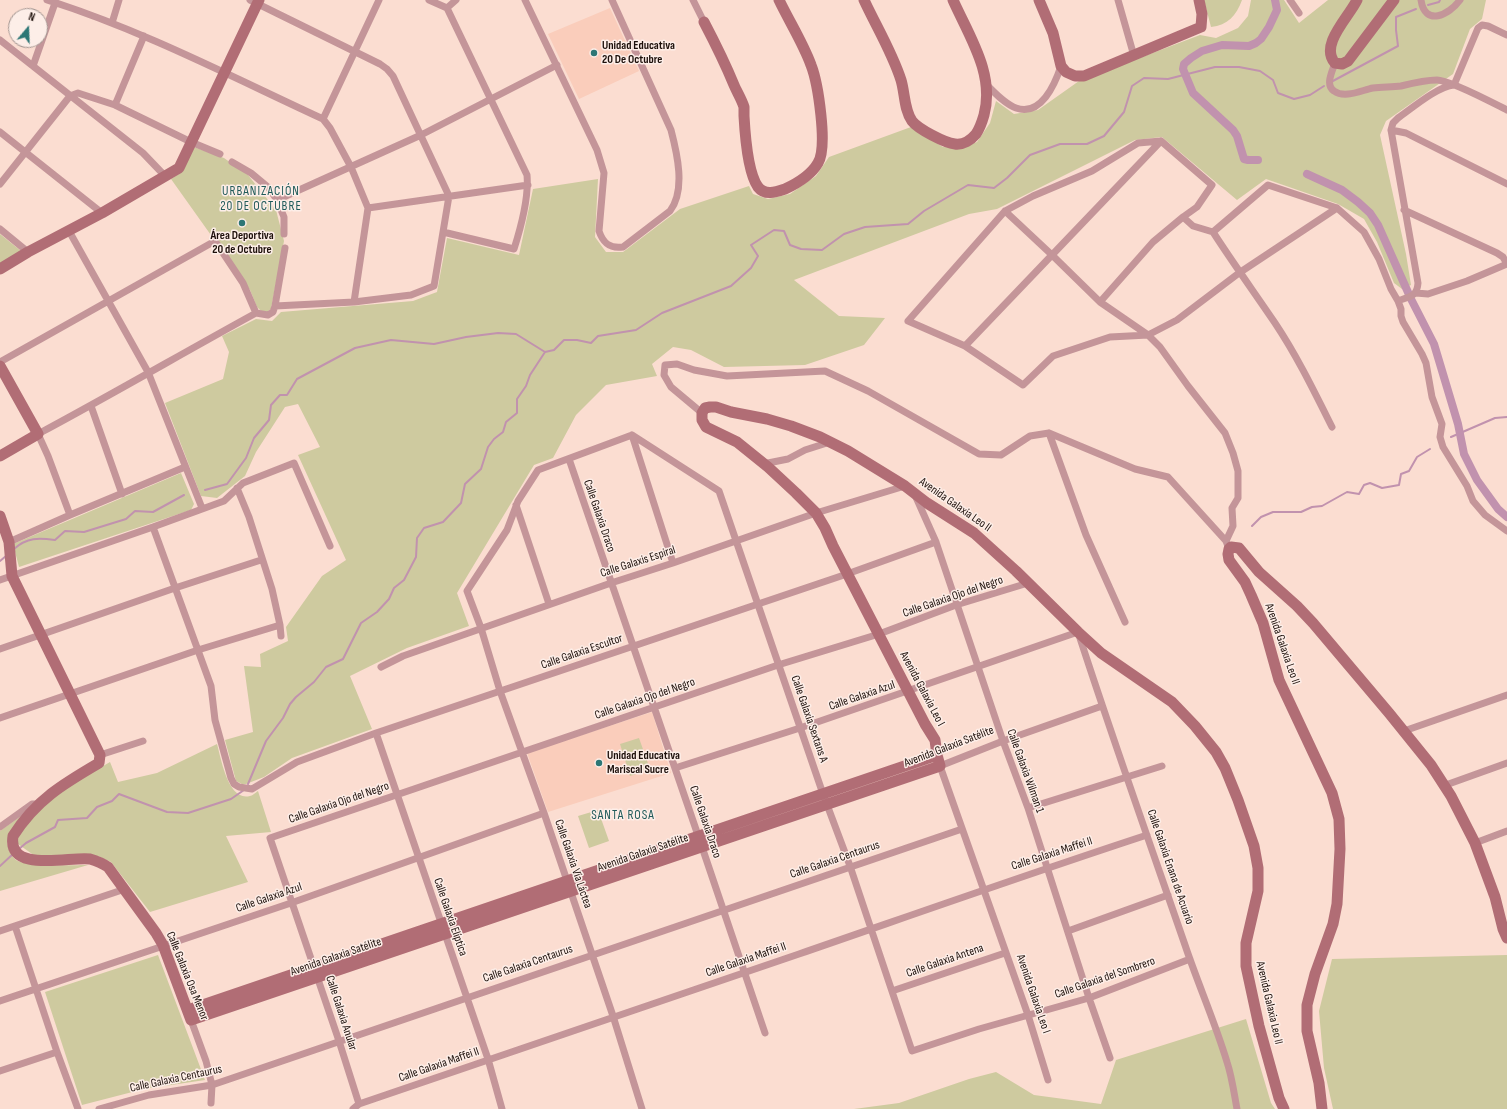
<!DOCTYPE html>
<html>
<head>
<meta charset="utf-8">
<style>
	body { margin:0 }
	#map { position:relative; width:1507px; height:1109px; overflow:hidden; background:#fbddd1; font-family:"Sofia Sans Condensed",sans-serif }
	canvas { display:block }
	.north { position:absolute; left:8px; top:8px; width:40px; height:40px; box-sizing:border-box; background:#fdeee8; border:1px solid #a39590; border-radius:50%; rotate:19deg; font-size:11px; font-weight:700; line-height:16px; text-align:center; color:#1d100b }
	.north::after { content:''; display:block; margin:auto; width:14px; height:18px; background:#2d7675; clip-path:polygon(50% 0,100% 100%,50% 72%,0 100%) }
</style>
</head>
<body>
<div id="map">
<canvas width="1507" height="1109"></canvas>
<div class="north">N</div>
</div>
<script>
const c = document.querySelector('canvas').getContext('2d');
c.lineJoin = 'round';
function fill(path, color) { c.fillStyle = color; c.fill(path, 'evenodd'); }
function strokePath(path, color, width, dash) { c.strokeStyle = color; c.lineWidth = width; c.lineCap = dash ? 'butt' : 'round'; c.setLineDash(dash || []); c.stroke(path); }
function write(font, color, halo, rows, align = 'center') {
  c.font = font + ' "Sofia Sans Condensed",sans-serif'; c.lineWidth = 3; c.setLineDash([]); c.textBaseline = 'middle'; c.strokeStyle = halo; c.fillStyle = color; for (const [text, x, y, turn = 0] of rows) {
    c.save(); c.translate(x, y); c.rotate((+turn || 0) * Math.PI / 180); c.textAlign = isNaN(turn) ? turn : align; if (halo) c.strokeText(text, 0, 0); c.fillText(text, 0, 0); c.restore();
  }
}
const built = new Path2D(`
	M610,8L639,71L579,99L548,34Z
	M652,712L671,773L548,812L527,753Z`);
const green = new Path2D(`
	M1204,0H1242C1236,16 1228,25 1211,27Z
	M1251,0H1284L1299,23L1328,0H1486L1482,19L1470,29L1453,74L1386,121L1380,135L1406,254L1411,285L1402,289L1394,283L1377,242L1364,219L1338,204L1266,179L1237,200L1162,137L1135,140L997,209L969,214L794,280L839,316L885,318L864,345L805,365L724,367L691,350L673,347L652,364L657,376L606,385L576,415L553,458L534,465L457,593L469,626L407,648L350,676L372,729L292,758L264,777L246,784H242L236,781L225,740L253,732L244,666L261,667L260,654L288,641L286,627L322,576L346,560L298,455L320,447L298,404L285,407L256,452L245,476L217,498L201,496L165,403L223,379L229,352L222,336L256,319L272,321L281,312L413,301L437,292L447,238L519,255L533,189L598,179L595,237L606,252H623L680,209L749,186L753,194L768,199L790,194L816,176L829,157L911,127L943,147L962,148L977,142L990,123L996,101L1014,114L1038,110L1079,81L1200,35L1216,38L1238,28L1248,16Z
	M194,147L224,158L248,175L276,210L284,241L271,309L267,312L261,311L257,307L250,290L171,179L179,174Z
	M0,234L21,251L0,264Z
	M181,473L194,504L191,510L19,567L13,544Z
	M639,738L650,769L630,776L620,744Z
	M217,744C221,758 228,802 250,796C252,796 255,793 258,791L271,832L226,836L248,882L150,912L111,862L98,856H35L18,844V837L22,830L49,798L110,762L118,782L157,773Z
	M29,810C22,819 10,829 8,841C6,846 11,856 16,860C27,867 74,865 88,865L0,891V831Z
	M598,810L609,841L589,848L578,816Z
	M158,955L205,1080L144,1089L82,1105L45,992Z
	M1507,955V1109H1333L1324,1068L1319,1011L1332,959Z
	M1246,1019L1271,1103L1275,1109H854L899,1103L969,1079L996,1072L1034,1095L1101,1104L1116,1060Z`);
const stream = new Path2D(`
	M1428,5L1439,2L1440,0
	M1331,82L1398,46L1396,30V17L1416,9
	M1451,437L1495,418L1507,417
	M205,490L227,484L246,458L254,438L269,420L271,405L280,395H287L297,379L355,348L391,340L434,344L466,337L498,333L516,334L545,352
	M1252,526L1261,517L1273,512H1301L1312,507L1322,506L1347,492L1359,494L1364,485L1370,483L1382,488L1399,485L1401,474L1409,471L1417,457L1430,449
	M14,549C27,537 39,538 55,540L65,531L84,532L126,519L135,511L153,512L184,495
	M0,561L6,556
	M248,784L266,741L283,718L290,704L296,697L314,682L326,667L343,659L361,623L377,612L389,599L394,588L404,580L416,557L417,538L424,528L443,522L461,503L465,484L481,469L488,447L494,439L503,432L506,422L517,413V399L526,386L530,375L545,352L554,350L564,340H577L591,343L598,336L636,330L662,313L731,286L751,268L758,256L751,245L774,230L784,231L790,245L801,249L822,250L844,234L865,227L908,224L924,211L968,185L994,188L1007,178L1030,155L1060,144H1087L1104,136L1124,112L1132,86L1144,78L1168,79L1215,67H1239L1260,71L1273,80L1278,93L1294,99L1310,95L1324,86
	M19,849L26,843L55,827L58,820L87,818L97,807L112,801L119,794L167,812L188,813L231,799L244,790
	M0,866L14,853`);
const canal = new Path2D(`
	M1258,160H1248L1244,159L1237,136L1233,130L1193,93L1183,69L1184,64L1191,58L1202,51L1222,45L1249,46L1256,43L1261,39L1269,27L1277,10L1275,0
	M1307,174L1342,190L1358,202L1370,213L1378,225L1411,299L1434,344L1458,424L1464,454L1477,480L1498,509L1507,517`);
const street = new Path2D(`
	M47,0C142,30 232,77 323,119L330,128L351,167L368,208L354,302
	M250,0L380,64L387,69L393,76L449,196L434,286L411,295L354,302L275,306
	M429,0L447,8L527,175C529,198 521,227 514,249L443,232
	M525,0L597,150L604,173L599,231C603,243 610,249 623,247L670,211C686,190 677,153 671,130L612,0
	M693,0L704,22
	M1118,0L1134,56
	M1290,0L1299,13
	M1421,0C1425,27 1449,15 1460,0
	M447,8L456,0
	M112,23L119,0
	M0,40L143,153L165,176
	M1335,63C1332,72 1325,85 1334,91C1345,99 1362,90 1373,88C1382,87 1392,87 1401,86C1413,83 1425,80 1437,80C1450,80 1493,103 1507,110
	M33,66L55,3
	M987,85C995,93 1005,104 1016,108C1041,117 1055,84 1061,66
	M1454,85L1478,28L1482,25L1488,26L1507,35
	M115,105L144,36
	M323,119L379,0
	M1391,130L1406,133L1507,184
	M0,132L102,213
	M232,162L251,173L269,188L277,200L284,217V234
	M0,184L70,96L78,93L115,105L191,142L220,154
	M277,200L421,135L557,65
	M368,208L528,185
	M1337,208L1239,273L1177,320L1148,335L1110,337L1053,356L1023,385L965,346L908,321L1005,211L1033,196L1092,171L1138,143L1161,141L1212,185L1197,207L1183,217L1193,226L1213,232L1268,185L1337,208L1364,232L1379,259L1391,289L1398,301L1401,309V316L1403,322L1422,354L1426,363L1432,397L1442,424L1440,437L1443,447L1467,486L1473,501L1485,515L1507,531
	M1404,210L1497,253L1503,257L1507,264L1467,281L1428,294L1416,293
	M1005,211L1052,255L1100,302L1148,335L1160,347L1188,386L1225,433L1233,453L1238,471V498L1232,508L1233,526L1226,541
	M0,229L28,252
	M69,231L148,372L202,508
	M1213,232C1233,263 1254,292 1275,323C1297,356 1314,391 1332,427
	M1398,301C1410,296 1417,297 1418,283L1391,130L1393,123L1398,118C1411,109 1438,86 1454,85
	M1100,302L1153,242L1183,217
	M965,346L1161,141
	M0,362L215,241L243,283L256,313L268,315L273,312L275,306L285,248
	M91,406L122,494
	M702,413L671,387L664,375L665,365L677,364L694,370L727,376L825,371L868,391L979,454L1001,455L1030,436L1049,433L1135,469L1168,477L1226,541L1229,549
	M1049,433L1086,535L1125,622
	M632,435L719,491L823,794L850,866L912,1051L979,1029L1089,998L1190,959
	M632,435L538,470L518,501L507,530L467,591L481,628L500,691L544,813L613,1016L642,1109
	M632,435L673,563
	M569,459L702,847L765,1033
	M763,464L788,459L805,450L830,442
	M237,488L249,517L272,589L280,625L281,636
	M915,495L936,542L1003,741L1028,808L1089,998L1110,1058
	M516,505L549,604
	M70,515L48,456L38,434C111,395 183,353 256,313
	M153,527L211,686L215,720L231,778L234,784L239,787L252,789L297,762L376,733L847,574L936,542
	M9,542L70,515L185,467
	M0,580L153,527L224,501L243,483L294,463L330,546
	M0,649L175,588L261,560
	M381,667L403,656L611,583L673,563L816,513L905,486
	M0,718L198,650L280,625
	M1404,731L1507,695
	M376,733L488,1059L502,1109
	M100,755L143,741
	M675,768L800,728L1078,632C1112,737 1149,841 1185,945C1198,984 1215,1022 1227,1062C1232,1077 1234,1093 1237,1109
	M1443,786L1507,763
	M1028,808L1162,766
	M0,827L32,804H39
	M1475,843L1507,831
	M15,926L57,1052L78,1109
	M0,931L125,889
	M1068,931L1168,895
	M892,991L1005,953
	M0,1001L291,903L544,813
	M191,1020L206,1061L212,1085L211,1103
	M0,1071L57,1052
	M1048,1080L1028,1015L940,766L1003,741L1102,706
	M359,1104L339,1041L270,838L778,665L879,634L956,605L1028,583
	M99,1109L149,1095L212,1085L962,829
	M353,1109L359,1104C505,1053 652,1004 799,954C915,914 1031,873 1147,835`);
const secondary = new Path2D(`
	M864,0C876,26 892,52 901,80C905,93 904,110 912,121C918,129 945,143 955,144C963,145 971,140 976,134C980,128 982,122 984,115C995,74 969,36 953,0
	M1039,0L1053,33L1061,66L1066,72L1075,76H1084L1201,27L1202,14L1199,0
	M1357,0C1349,17 1319,45 1335,63L1342,64L1348,61L1394,0
	M704,22C715,43 725,63 734,85C737,92 742,100 744,107C744,110 744,113 744,116C745,134 748,173 758,187C765,196 776,192 785,189C798,183 811,175 818,163C828,147 818,83 811,65C803,43 789,21 779,0
	M0,269L28,252L102,213L179,168L259,0
	M0,366L38,434L0,456
	M0,516L9,542L12,576L100,755L99,763C63,784 36,800 13,836C7,874 71,856 90,859C97,861 102,863 108,867L156,933L163,945L191,1020L940,766L937,755L935,740L925,724L833,546L825,528L816,513L796,493L768,467L737,442L706,427L702,420V413L705,408L710,407H716L731,412L767,419L791,426L820,437L848,451L905,486L927,503L974,533L1016,571L1078,632L1101,653L1172,702L1195,726L1216,752L1225,768L1238,800L1254,846L1258,868V891L1246,943V966L1259,1026L1279,1098L1284,1109
	M188,1010L937,755
	M1322,1109L1319,1083L1307,1031V1005L1315,974L1333,924L1337,904L1340,849L1339,819L1332,793L1279,680L1263,623L1251,595L1245,582L1229,560L1228,554L1229,549L1231,547L1239,548L1259,572L1297,606L1313,623L1389,713L1431,765L1451,796L1475,843L1495,897L1503,929L1507,938`);
const markers = [
	[594,53,4,"#2d7675"],
	[242,223,4,"#2d7675"],
	[599,763,4,"#2d7675"]
];
const poiNames = [
	["Unidad Educativa",602,46],
	["20 De Octubre",602,60],
	["Área Deportiva",242,236,"center"],
	["20 de Octubre",242,250,"center"],
	["Unidad Educativa",607,756],
	["Mariscal Sucre",607,770]
];
const streetNames = [
	["Avenida Galaxia Leo II",955,505,35],
	["Calle Galaxia Draco",599,516,71],
	["Calle Galaxis Espiral",638,562,-18],
	["Calle Galaxia Ojo del Negro",953,597,-19],
	["Avenida Galaxia Leo II",1282,644,71],
	["Calle Galaxia Escultor",582,652,-19],
	["Avenida Galaxia Leo I",922,689,62],
	["Calle Galaxia Azul",862,696,-19],
	["Calle Galaxia Ojo del Negro",645,699,-19],
	["Calle Galaxia Sextans A",809,719,71],
	["Avenida Galaxia Satélite",949,747,-21],
	["Calle Galaxia Wilman 1",1025,771,70],
	["Calle Galaxia Ojo del Negro",339,803,-19],
	["Calle Galaxia Draco",705,822,71],
	["Avenida Galaxia Satélite",643,853,-19],
	["Calle Galaxia Maffei II",1052,854,-18],
	["Calle Galaxia Centaurus",835,860,-19],
	["Calle Galaxia Vía Láctea",573,864,71],
	["Calle Galaxia Enana de Acuario",1170,867,71],
	["Calle Galaxia Azul",269,898,-19],
	["Calle Galaxia Elíptica",450,917,71],
	["Avenida Galaxia Satélite",336,957,-19],
	["Calle Galaxia Maffei II",746,960,-19],
	["Calle Galaxia Antena",945,961,-19],
	["Calle Galaxia Centaurus",528,964,-19],
	["Calle Galaxia Osa Menor",187,976,68],
	["Calle Galaxia del Sombrero",1105,978,-19],
	["Avenida Galaxia Leo I",1033,994,71],
	["Avenida Galaxia Leo II",1269,1003,77],
	["Calle Galaxia Anular",341,1013,72],
	["Calle Galaxia Maffei II",439,1065,-19],
	["Calle Galaxia Centaurus",176,1079,-12]
];
const neighbourhoodNames = [
	["URBANIZACIÓN",261,192],
	["20 DE OCTUBRE",261,207],
	["SANTA ROSA",623,816]
];
fill(built, '#facdbb');
fill(green, '#ceca9f');
strokePath(stream, '#c192ae', 2);
strokePath(canal, '#c192ae', 8);
strokePath(street, '#c49599', 7);
strokePath(secondary, '#b16d75', 11);
for (const [x, y, r, color] of markers) { const dot = new Path2D(); dot.arc(x, y, r, 0, 2 * Math.PI); c.fillStyle = color; c.fill(dot); strokePath(dot, '#fdeee8', 1.5); }
write('bold 12px', '#1d100b', '#fdeee8', poiNames, 'left');
write('12px', '#1d100b', '#fdeee8', streetNames);
c.letterSpacing = '1px';
write('13px', '#205a59', '#fdeee8', neighbourhoodNames);
c.letterSpacing = '0px';
</script>
</body>
</html>
